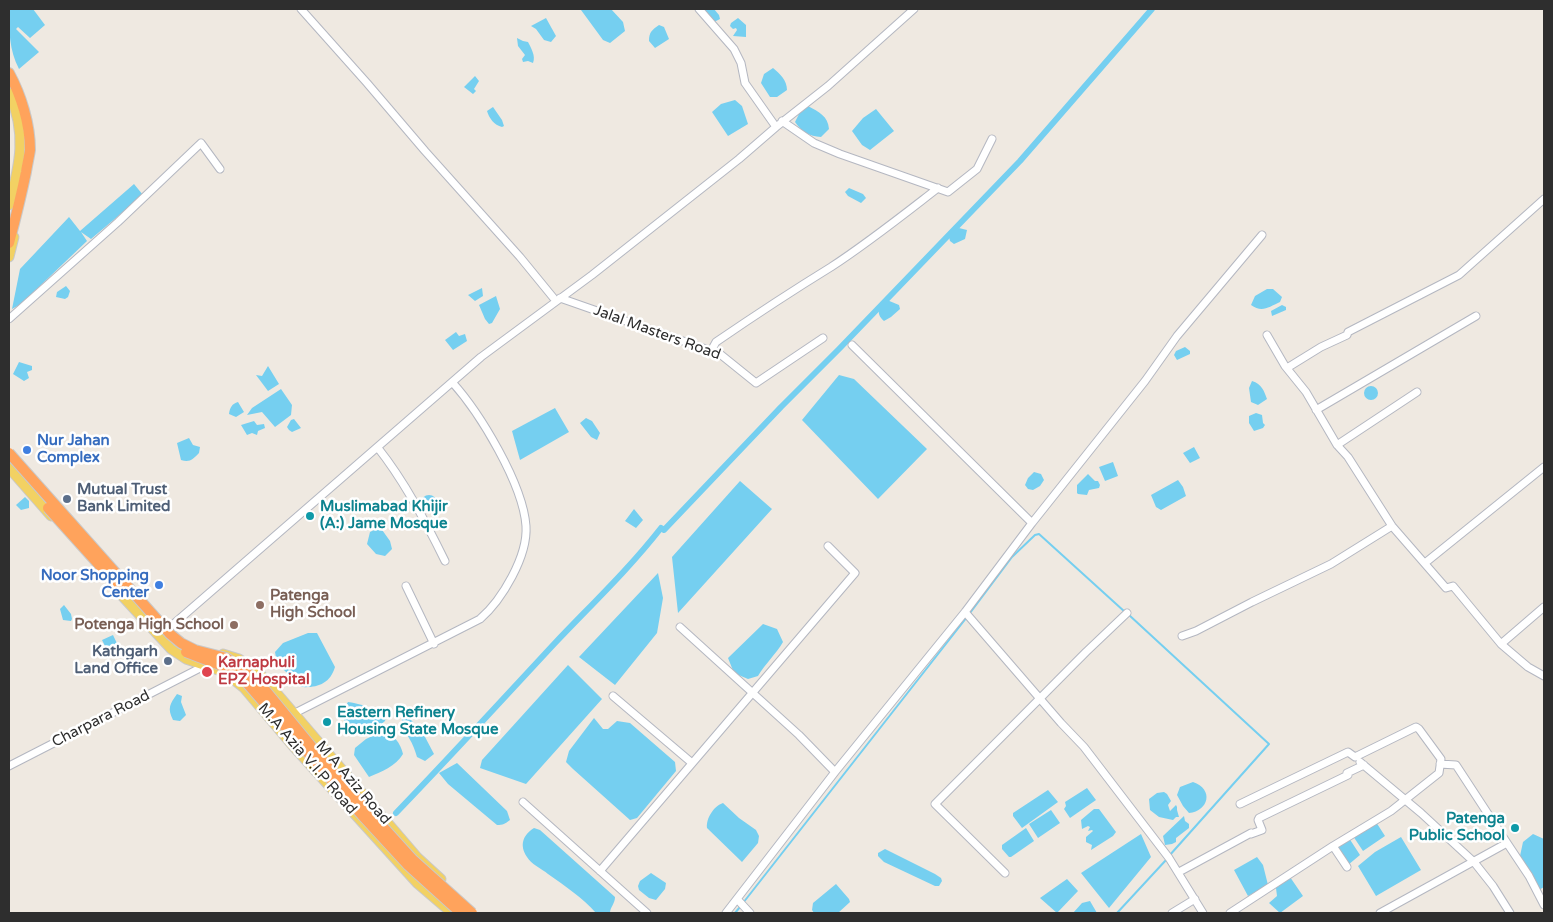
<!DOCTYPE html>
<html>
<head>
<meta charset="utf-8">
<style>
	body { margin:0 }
	#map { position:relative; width:1553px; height:922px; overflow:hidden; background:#efe9e1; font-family:"Varela Round",sans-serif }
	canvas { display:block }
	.frame { position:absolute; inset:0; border:10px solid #2e2e2e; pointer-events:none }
</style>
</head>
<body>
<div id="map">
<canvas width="1553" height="922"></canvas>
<div class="frame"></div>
</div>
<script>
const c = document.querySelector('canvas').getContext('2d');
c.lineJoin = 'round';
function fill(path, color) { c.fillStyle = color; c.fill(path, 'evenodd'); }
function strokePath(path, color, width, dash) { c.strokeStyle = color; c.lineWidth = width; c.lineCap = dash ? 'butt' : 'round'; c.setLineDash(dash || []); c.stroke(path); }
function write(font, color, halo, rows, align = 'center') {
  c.font = font + ' "Varela Round",sans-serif'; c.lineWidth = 5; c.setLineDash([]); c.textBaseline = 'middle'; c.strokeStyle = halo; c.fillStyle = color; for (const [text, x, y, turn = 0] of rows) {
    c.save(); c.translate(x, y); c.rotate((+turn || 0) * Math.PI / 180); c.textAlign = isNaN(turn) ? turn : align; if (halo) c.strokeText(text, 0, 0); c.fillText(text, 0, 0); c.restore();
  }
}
const water = new Path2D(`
	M9,9H33L45,25L30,38L18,27L16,29L39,52L19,69C9,50 9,30 9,9Z
	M583,9H611L623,22L625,31L610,43L603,40L581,10Z
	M701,9H714L719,15L720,19L714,22Z
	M546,18L556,36L551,42L544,40L536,29L531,26Z
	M738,18L746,25V37L733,36L737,30L736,28L733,29L730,26L731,23Z
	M659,25L664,27L669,39L655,48L649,41C649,32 652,30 659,25Z
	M517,38L523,41L528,42C531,48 536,56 533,63L528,61L523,62L522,59L525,55L518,46Z
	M773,68C780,74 787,80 787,90L777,97H770L761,83L764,74Z
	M475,76L479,81L474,89L476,91L473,94L464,87Z
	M735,100L742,106L748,124L728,136L712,112L721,104Z
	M808,106C819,112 828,116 829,129L821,137C809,136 802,132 795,122L799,114Z
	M493,107L502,120L504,126L502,127C494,125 489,118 487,111Z
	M876,109L894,131L870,150L862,145L852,131L863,118Z
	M134,184L143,195L91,239L81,232L87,241L21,304L12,309L20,269L69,217L80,231Z
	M849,188L863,194L866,198L861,203L848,196L845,192Z
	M959,228L967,230L965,239L954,244L950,241L949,237Z
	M66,286L70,291L68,297L65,299L56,297L57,292Z
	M482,288L483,296L475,301L468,295Z
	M1267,289H1273L1282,297L1280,302C1269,307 1262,313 1251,305L1255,296Z
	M496,296L500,309L492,323L489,324L485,319L479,305Z
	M887,300L899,305L900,309L891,317L884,321C875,313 879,307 887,300Z
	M1282,305L1286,307V310L1272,316L1271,311Z
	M456,332L459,336L465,334L467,341L453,350L445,340Z
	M1185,347L1190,351V354L1177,360L1174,355L1176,351Z
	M19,362L32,366V370L27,372L29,378L24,381L13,374Z
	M268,366L279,384L268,391L256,375L262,376Z
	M839,375L854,379L927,449L878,499L802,420Z
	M1252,381C1262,384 1264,391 1267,399L1258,405L1251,402L1249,388Z
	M1364 393a7 7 0 1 1 14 0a7 7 0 1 1-14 0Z
	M281,389L292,405L291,415L275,427L262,412L247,415L252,408Z
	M238,402L244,412L236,417L229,414C230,407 232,404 238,402Z
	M555,408L569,432L520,460L512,431Z
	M1256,413L1262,415L1263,423L1265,425L1263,428L1254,431L1249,423V416Z
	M586,418L592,421L600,433L597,440L591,437L580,423Z
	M294,419L301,428L292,432L289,430L287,427L291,420Z
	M254,421L257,425L264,424L265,428L258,431L257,435L252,433L247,435L241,425Z
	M189,438L193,445L200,447L199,453C193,459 190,463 181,460L177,443Z
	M1194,447L1200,458L1190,463L1183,453Z
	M1113,462L1118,476L1105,481L1099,467Z
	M1034,472L1041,474L1044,480L1040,486L1033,490L1028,489L1025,485L1028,478Z
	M1088,474L1095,481H1098L1100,485L1099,488L1089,490L1087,495L1078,494L1077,493V485Z
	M1178,480L1183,487L1186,496L1161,510L1156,507L1151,495Z
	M740,481L772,509L678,613L672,557Z
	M421 503a8 8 0 1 1 16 0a8 8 0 1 1-16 0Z
	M25,497L29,501V508L21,510L16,505Z
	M634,509L643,520L636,528L625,521Z
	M380,527L390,541L392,549L385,556L376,554L367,544L370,532Z
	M658,573L663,598L657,633L615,685L579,657Z
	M64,605L71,614L72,619L71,621L63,620L60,609Z
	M763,624L777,629L783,642C776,654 765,664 758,676L748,679L734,673L728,658Z
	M308,633H317L335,667C330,684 317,688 301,687L277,663L275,652L283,643Z
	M113,635L122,654L111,658L102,640Z
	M568,665L602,699L526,784L480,768L482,760Z
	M177,694L182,696L181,702L186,715L180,721L173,720C167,708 170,704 177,694Z
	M348,702C361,704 376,708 386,717L385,721C375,730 361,739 348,733C344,723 341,711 348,702Z
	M405,713L424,735L434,754L425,761L417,757C415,751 413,744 409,738C404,729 398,724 405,713Z
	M594,718L603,729H608L617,721L630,723L675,762L676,771L637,818L630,820L573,769L566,762L569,751Z
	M383,731C393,733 401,744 403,754C396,766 381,772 369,777L354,755L355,748L366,739Z
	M457,763L507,811L510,820C505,824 503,825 497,825L448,784L439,773Z
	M1193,782C1214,789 1209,811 1189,813L1183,806L1177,795L1180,787Z
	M1087,788L1096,800L1070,818L1064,809L1066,806L1065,802Z
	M1048,790L1058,802L1022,828L1013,816V813Z
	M1164,792L1167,794L1171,801L1168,805L1170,811L1176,805L1177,807V810L1179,817H1176L1173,820L1159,817L1150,810L1149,799L1157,793Z
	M723,803L739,818L756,830L759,836L758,843L742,862L707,828C706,818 714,806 723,803Z
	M1094,809H1099L1116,832L1113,836L1091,850L1092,845L1086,842V837L1093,831L1092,830L1088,831L1090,827L1088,826L1082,829L1081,820Z
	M1051,810L1060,823L1038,838L1029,824Z
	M1184,816L1185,821L1189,824V828L1176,838V842L1172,844L1165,845L1163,836Z
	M1376,822L1385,836L1363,851L1353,836Z
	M534,828L540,830L615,897C615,904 610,907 610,913H596C583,898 565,886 548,874C542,869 531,864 527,857C519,845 523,835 534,828Z
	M1026,828L1034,841L1011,857H1009L1002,849V845Z
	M1141,834L1151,857L1109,908L1081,873Z
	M1533,834L1544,839V887L1539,890L1520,856L1523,842Z
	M1401,837L1421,870L1376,896L1358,866L1375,852Z
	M1349,838L1360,855L1348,865L1335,846Z
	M885,849L935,874L941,878L942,881L939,886H935L884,862L878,856V853Z
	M1257,857L1263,865L1268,885L1248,896L1234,870Z
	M651,873L666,883L665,889L656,900L649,898L639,890L638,886L640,881Z
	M1290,877L1303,896L1280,913L1269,903L1277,896L1276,888Z
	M1067,879L1078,891L1057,913L1040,898Z
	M836,884L849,899L850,902L838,913H814L812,910L813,903Z
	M1090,901L1097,913H1073L1082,903Z`);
const stream = new Path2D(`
	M970,613L1012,557L1035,535L1039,534L1125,612
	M1129,615L1269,744L1169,856
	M743,903L967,617
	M735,913L740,907
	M1117,913L1166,860`);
const canal = new Path2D(`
	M396,813C450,757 502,700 555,643C591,605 629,569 661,528L664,530L781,407L839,349L1020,161L1152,9`);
const minor = new Path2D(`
	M301,9L367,83L425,151L520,257L556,301
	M699,9L734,49L741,63L745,83L776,127
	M782,121L814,143L840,154L948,192L977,169L992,139
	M560,298L720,354L756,383L823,338
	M9,319L118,222L201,143L220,169
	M1267,335L1285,366L1306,392L1337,445L1348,457L1392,526L1446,588L1453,586L1501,644L1528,667L1544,676
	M852,345L1032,523
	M711,351L716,342C754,316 792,291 831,267C868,243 903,215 938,188
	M1287,368L1321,347L1347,335L1348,332L1459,275L1544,199
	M1316,410L1476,316
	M1337,445L1417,392
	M378,448C405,482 426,522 445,561
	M1425,563L1544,467
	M406,586L434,644
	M965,612L1061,723L1084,747L1169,858L1203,913
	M680,627L799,735L835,772
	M169,628L481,357L592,275L739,159L776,127L828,86L914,9
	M1182,636L1196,631L1252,602L1331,564L1392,526
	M1501,644L1544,607
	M613,696L692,763
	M293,714L480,619C502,600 528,556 526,526C523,484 480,413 452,382
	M1360,762L1421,813L1474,862L1493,886L1510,913
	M9,766L206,665
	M523,802L647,913
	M1507,843L1529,876L1544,905
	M1333,846L1347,867
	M600,871L855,573L828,546
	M1179,872L1251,833V834L1262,830L1258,820L1259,818L1348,775L1347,773L1364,765
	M1005,873L935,804L1086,652L1127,613
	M737,899L750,913
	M726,913L835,772L965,612L1032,523L1145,381L1177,336L1262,235
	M1172,913L1195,899
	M1230,913L1333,846L1391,811L1439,773L1441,759L1419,729L1416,727L1355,757L1348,752L1240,804
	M1380,913L1507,843L1456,765L1440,764`);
const major = new Path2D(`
	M9,93C27,133 20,164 9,205
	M9,257L14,237
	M9,468L51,516
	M111,584L171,649L186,659L224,672L244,688L293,746L417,883L452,913
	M223,654L239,659L262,676L417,857L441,879`);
const highway = new Path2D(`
	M9,73C21,95 30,124 30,150C29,157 27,165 26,172C21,196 15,220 9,243`);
const highwayBridge = new Path2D(`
	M9,453L170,634L181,643L195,650L226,658L243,670L260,684L324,762L413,860L472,913
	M48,508L120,588
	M186,652L220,665L233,672L247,683L362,815L408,865L461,913`);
const markers = [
	[27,450,5,"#3f7fe0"],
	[67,499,5,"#5c6f8a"],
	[310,516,5,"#0f9aa8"],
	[159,585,5,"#3f7fe0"],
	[260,605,5,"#8d6e63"],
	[234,625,5,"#8d6e63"],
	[168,661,5,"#5c6f8a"],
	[207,672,6,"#e0444e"],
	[327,722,5,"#0f9aa8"],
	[1515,828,5,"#0f9aa8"]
];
const streetNames = [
	["Jalal Masters Road",657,333,20],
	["Charpara Road",101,719,-27],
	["M.A Azia V.I.P Road",307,759,49],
	["M A Aziz Road",353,783,49]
];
const shopNames = [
	["Nur Jahan",37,441],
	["Complex",37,458],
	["Noor Shopping",149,576,"right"],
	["Center",149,593,"right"]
];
const serviceNames = [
	["Mutual Trust",77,490],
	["Bank Limited",77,507],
	["Kathgarh",158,652,"right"],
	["Land Office",158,669,"right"]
];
const cultureNames = [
	["Muslimabad Khijir",320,507],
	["(A:) Jame Mosque",320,524],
	["Eastern Refinery",337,713],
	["Housing State Mosque",337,730],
	["Patenga",1505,819,"right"],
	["Public School",1505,836,"right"]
];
const educationNames = [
	["Patenga",270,596],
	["High School",270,613],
	["Potenga High School",224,625,"right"]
];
const healthNames = [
	["Karnaphuli",218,663],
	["EPZ Hospital",218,680]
];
fill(water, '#75cff0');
strokePath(stream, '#75cff0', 2);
strokePath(canal, '#75cff0', 6);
strokePath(minor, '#b4b7c1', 9);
strokePath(major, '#c9c9c9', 11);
strokePath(highway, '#c9c9c9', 12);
strokePath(minor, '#fff', 7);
strokePath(major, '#f2d163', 9);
strokePath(highway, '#ffa35c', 10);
strokePath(highwayBridge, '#c9c9c9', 12, []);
strokePath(highwayBridge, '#ffa35c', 10);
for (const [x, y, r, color] of markers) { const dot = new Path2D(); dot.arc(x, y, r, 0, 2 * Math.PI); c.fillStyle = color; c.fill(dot); strokePath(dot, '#fff', 2); }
write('15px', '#2e2e2e', '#fff', streetNames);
write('bold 15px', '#366cbe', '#fff', shopNames, 'left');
write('bold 15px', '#4e5e75', '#fff', serviceNames, 'left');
write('bold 15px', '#0d838f', '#fff', cultureNames, 'left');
write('bold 15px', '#785e54', '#fff', educationNames, 'left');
write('bold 15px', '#be3a42', '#fff', healthNames, 'left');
</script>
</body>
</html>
